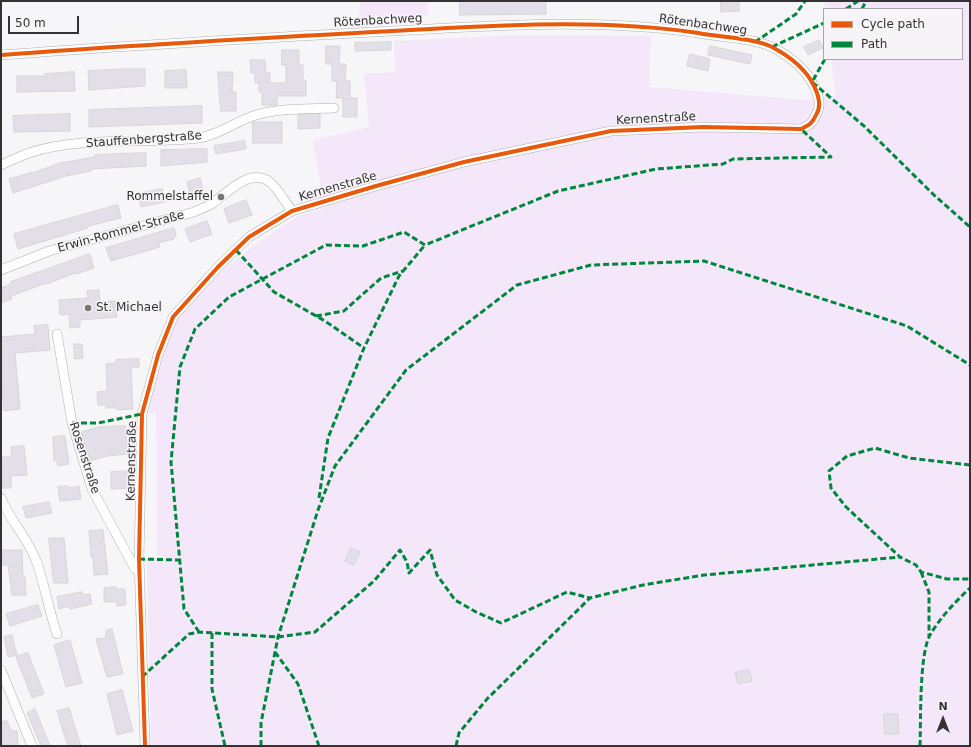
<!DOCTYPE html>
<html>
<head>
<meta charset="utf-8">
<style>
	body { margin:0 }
	#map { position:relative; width:971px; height:747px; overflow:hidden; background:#f6f5f7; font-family:"DejaVu Sans",sans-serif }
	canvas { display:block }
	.frame { position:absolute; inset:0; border:2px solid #343334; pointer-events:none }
	.legend { position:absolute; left:823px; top:8px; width:140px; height:52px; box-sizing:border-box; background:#f7f4f8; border:1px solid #a9a7aa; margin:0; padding:5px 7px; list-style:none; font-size:12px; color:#343334 }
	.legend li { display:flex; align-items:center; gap:8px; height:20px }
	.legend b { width:20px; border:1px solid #a9a7aa }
	.north { position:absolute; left:923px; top:699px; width:40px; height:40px; -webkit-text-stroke:3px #f7f4f8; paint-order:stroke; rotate:0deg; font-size:11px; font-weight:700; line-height:16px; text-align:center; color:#343334 }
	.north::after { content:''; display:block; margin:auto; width:14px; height:18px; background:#343334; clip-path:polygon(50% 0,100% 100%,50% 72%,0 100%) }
	.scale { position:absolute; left:8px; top:16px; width:71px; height:18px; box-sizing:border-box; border:2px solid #343334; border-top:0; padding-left:5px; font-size:12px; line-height:14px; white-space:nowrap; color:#343334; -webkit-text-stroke:3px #f7f4f8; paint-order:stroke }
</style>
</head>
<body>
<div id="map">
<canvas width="971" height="747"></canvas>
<div class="frame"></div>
<ul class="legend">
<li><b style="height:5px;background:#e8590c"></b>Cycle path</li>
<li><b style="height:5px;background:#00873e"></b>Path</li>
</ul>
<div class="north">N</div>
<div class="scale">50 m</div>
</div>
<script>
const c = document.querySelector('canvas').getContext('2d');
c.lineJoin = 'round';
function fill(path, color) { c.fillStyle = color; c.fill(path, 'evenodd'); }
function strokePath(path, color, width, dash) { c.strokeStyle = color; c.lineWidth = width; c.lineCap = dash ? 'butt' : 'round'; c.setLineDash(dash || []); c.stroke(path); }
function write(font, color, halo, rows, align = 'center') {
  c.font = font + ' "DejaVu Sans",sans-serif'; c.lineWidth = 3; c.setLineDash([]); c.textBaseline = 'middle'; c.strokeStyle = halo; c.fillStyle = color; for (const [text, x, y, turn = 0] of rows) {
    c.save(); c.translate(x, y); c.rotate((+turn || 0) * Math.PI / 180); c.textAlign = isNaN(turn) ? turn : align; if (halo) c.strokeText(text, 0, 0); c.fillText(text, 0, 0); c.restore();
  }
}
const green = new Path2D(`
	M360,1H428V15L359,17Z
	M824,1H970V746H151L147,558H157L156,413H146L162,357L176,321L220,272L256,244L298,216L324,208L313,140L369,127L364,74L395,72L394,41L515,35L651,36L649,87L803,100L836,96L831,59H962V9H825Z`);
const building = new Path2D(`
	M460,1H546V14L460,15Z
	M721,1H739V11L721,12Z
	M819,40L823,48L808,55L804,47Z
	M391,42V50L355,51V43Z
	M326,46H340L339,64H346L345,81H350V98H357V117H343V98H336L337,81H332V64H326Z
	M710,46L752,55L750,64L708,55Z
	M282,50H299V65H303V80H306V96H277V105H262V92H259V83H255V73H251L250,60H265L266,73H270V83H286V65H282Z
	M690,54L710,59L708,71L687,66Z
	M124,69H145V86L89,90L88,71Z
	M186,70L187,88H165V71Z
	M74,72L75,91L17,92V76H46L45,74Z
	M218,72H233L232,92H236V111H221Z
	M202,106V123L89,127V110Z
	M70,114V131L14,132L13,116Z
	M320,114V128L298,129V115Z
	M253,122H282V143H253Z
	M245,141L246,149L216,154L214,146Z
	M207,149V162L161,166V150Z
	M146,153V166L91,169V171L66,176L13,193L9,179L33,172V173L60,163L95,157V155Z
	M200,178L204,195L191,198L187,182Z
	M162,189L165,202L141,207L138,194Z
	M246,200L252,215L229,223L224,209Z
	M118,205L121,218L88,226V228L18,249L14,234Z
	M207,221L212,234L190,242L185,229Z
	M174,228L176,236L173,237L174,239L158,243L160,247L111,261L106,248Z
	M90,254L94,268L76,274L75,273L47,284L46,283L11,296L12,299L1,303V288L11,284V282Z
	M99,290L100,302L115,301L117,317L80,320V327L70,328L69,314L60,315L59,300L88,298L87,291Z
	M48,325L50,350L15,353L20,409L4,411L1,381V337L35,334L34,326Z
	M74,344H82L83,358L75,359Z
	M139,359V367H131L133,409L117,410V408H106V405H98L97,392L107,391L106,364L116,363V360Z
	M125,426L128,454L107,456L90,461L81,432L98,427Z
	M65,436L69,464L58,466L57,460L54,461L53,437Z
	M24,446L27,475L11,476V488H2L1,457H12L11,447Z
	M133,471L134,488L111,489V472Z
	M68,486L69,488L79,486L81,499L60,501L58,487Z
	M49,502L52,513L26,518L23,507Z
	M103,530L108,574L94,575L93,557H91L89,531Z
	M49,538H64L68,583H54Z
	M351,548L360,552L354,565L345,561Z
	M1,550H22L23,577H25L26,595H12L8,565H1Z
	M116,587V589H125L126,605L117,606V602H104V588Z
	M82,592L83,595L90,594L92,604L70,609L69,606L59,609L57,597Z
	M38,605L42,616L10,626L6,614Z
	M112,629L123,674L107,677L96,639L106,638V631Z
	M12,635L17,655L8,657L4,637Z
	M70,640L82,683L66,687L54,645Z
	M28,653L44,694L32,698L16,657Z
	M749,670L752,681L738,684L735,673Z
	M122,690L133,731L117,735L107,694Z
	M69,708L74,724L81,746H68L62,728L57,711Z
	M35,709L50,746H41L27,713Z
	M884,714H898L899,734H885Z
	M7,721L11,731H17L18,746H1V722Z`);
const minor = new Path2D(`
	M1,55C131,45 261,38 392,31C493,26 597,18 698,33C720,37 753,38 772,47C789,56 806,69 814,86C819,96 822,106 816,115C812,124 809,125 801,129L703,127L611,131L464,162L376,186L292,211L249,237L218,267L173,317L158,355L142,414L139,559L145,746
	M1,165C10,161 20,156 29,153C80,136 145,144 199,138C219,135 236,121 256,115C281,108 308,109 334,108
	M1,270L49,251L194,212C200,209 207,207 213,203C227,193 247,170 267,180C277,186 285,202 292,211
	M57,334L72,423L92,489L135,569L140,572
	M1,498C10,521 29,539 37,563C45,586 49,611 57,634
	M1,670L32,746`);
const quiet = new Path2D(`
	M846,9L858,1
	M862,9L866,1
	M755,42L796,14L805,1
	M772,47L824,23
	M825,59L812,82L864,126L935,196L970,227
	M236,250L274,292L325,321L364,348
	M316,316L344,311L381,278L403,271
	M72,423H98L142,414
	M970,465L909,458L875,448L847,456L829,471L831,488L846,507L900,557L916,565L921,572L947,579H970
	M319,498L328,438L364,348L399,276L425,245
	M139,559L180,560
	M921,572L929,592V636
	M199,632L184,609L171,462L180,367L195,329L229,297L326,245L363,246L404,232L425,245L558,191L656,169L723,164L733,159L831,157L801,129
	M212,633V689L225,746
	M275,652L298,684L319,746
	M142,677L189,634L199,632L278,637L315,632L374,581L400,550L407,562L409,573L430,550L437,575L455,600L476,612L501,623L567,592L590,598
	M261,746V723L278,637L318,510L335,466L406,370L517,285L591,265L704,261L907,326L970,365
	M456,746L459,733L487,699L590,598L643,585L704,575L900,557
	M920,746C921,721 919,655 930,635C940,618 955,602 970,588`);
const cycleway = new Path2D(`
	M1,55C131,45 261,38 392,31C493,26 597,18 698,33C720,37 753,38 772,47C789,56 806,69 814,86C819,96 822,106 816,115C812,124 809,125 801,129L703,127L611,131L464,162L376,186L292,211L249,237L218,267L173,317L158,355L142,414L139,559L145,746`);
const markers = [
	[221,197,4,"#787778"],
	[88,308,4,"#787778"]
];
const streetNames = [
	["Rötenbachweg",378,21,-3],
	["Rötenbachweg",703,25,8],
	["Kernenstraße",656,119,-3],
	["Stauffenbergstraße",144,140,-4],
	["Kernenstraße",338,187,-16],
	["Erwin-Rommel-Straße",121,232,-15],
	["Rosenstraße",84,458,72],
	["Kernenstraße",132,461,-89]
];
const poiNames = [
	["Rommelstaffel",213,197],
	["St. Michael",96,308,"left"]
];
fill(green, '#f4e7fa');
fill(building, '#e2dfe8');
strokePath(building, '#d6d5d7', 1);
strokePath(minor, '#afaeb0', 10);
strokePath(minor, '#fefefe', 9);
strokePath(quiet, '#00873e', 3, [6, 3]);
strokePath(cycleway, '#e8590c', 4);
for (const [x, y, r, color] of markers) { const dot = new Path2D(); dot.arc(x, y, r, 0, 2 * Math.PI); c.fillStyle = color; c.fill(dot); strokePath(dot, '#f7f4f8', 1.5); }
write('12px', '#343334', '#f7f4f8', streetNames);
write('12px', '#343334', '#f7f4f8', poiNames, 'right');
</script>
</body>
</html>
